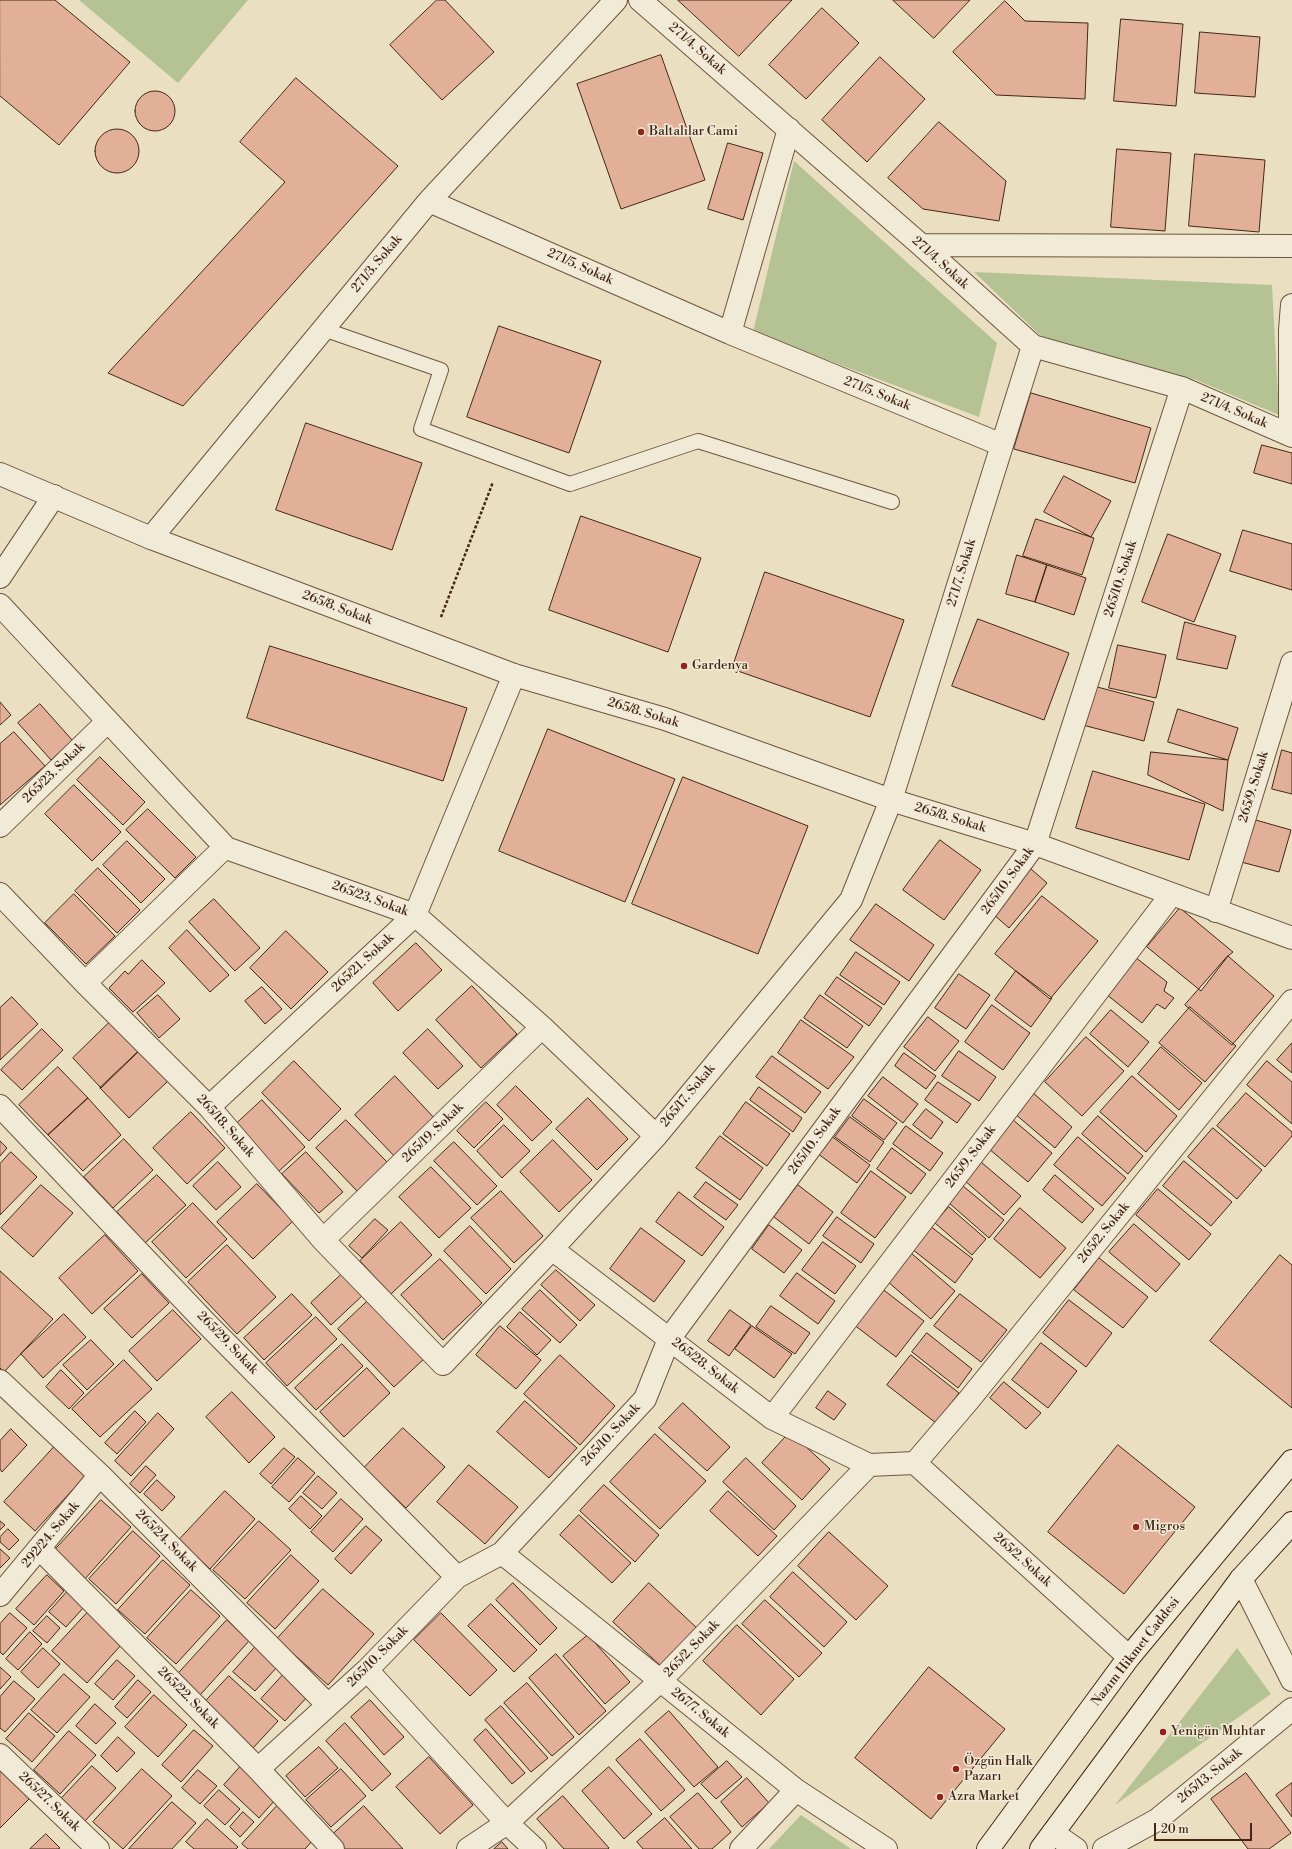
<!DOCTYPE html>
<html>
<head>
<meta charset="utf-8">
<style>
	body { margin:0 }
	#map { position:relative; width:1292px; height:1849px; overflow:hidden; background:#eadfc1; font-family:"Libre Bodoni",serif }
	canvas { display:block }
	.scale { position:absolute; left:1154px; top:1823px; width:98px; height:18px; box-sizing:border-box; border:2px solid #432714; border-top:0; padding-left:5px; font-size:12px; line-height:14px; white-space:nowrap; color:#432714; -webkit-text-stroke:3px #f1ead7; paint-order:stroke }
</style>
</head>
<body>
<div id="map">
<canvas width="1292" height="1849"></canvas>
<div class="scale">20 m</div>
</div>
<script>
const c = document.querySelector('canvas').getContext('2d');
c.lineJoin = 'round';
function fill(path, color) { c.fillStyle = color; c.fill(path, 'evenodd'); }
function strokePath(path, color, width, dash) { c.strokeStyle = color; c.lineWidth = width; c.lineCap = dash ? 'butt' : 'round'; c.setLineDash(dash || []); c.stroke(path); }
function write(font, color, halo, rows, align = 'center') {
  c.font = font + ' "Libre Bodoni",serif'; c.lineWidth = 3; c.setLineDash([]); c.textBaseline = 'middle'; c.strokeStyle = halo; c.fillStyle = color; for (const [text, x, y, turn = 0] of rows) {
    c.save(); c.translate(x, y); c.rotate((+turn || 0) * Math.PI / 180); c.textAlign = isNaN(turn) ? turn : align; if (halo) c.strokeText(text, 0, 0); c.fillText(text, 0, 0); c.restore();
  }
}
const green = new Path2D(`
	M79,0H248L178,83Z
	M794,161L997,343L979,417L753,332Z
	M974,272L1272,285L1279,415L1196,380L1041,336Z
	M1237,1648L1271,1694L1115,1805Z
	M801,1815L851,1849H769Z`);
const building = new Path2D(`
	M0,0H55L130,62L59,145L0,96Z
	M437,0H445L494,52L442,100L390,45Z
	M678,0H792L739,56Z
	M893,0H970L934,38Z
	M1005,1L1025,21L1088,23L1085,99L996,95L953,52Z
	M822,8L859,43L806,99L769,65Z
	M1121,19L1183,24L1176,106L1114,101Z
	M1200,32L1260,37L1255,97L1195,93Z
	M661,55L705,180L621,209L577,84Z
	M880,57L925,99L867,162L822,120Z
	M296,78L398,166L183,406L108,373L285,182L240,142Z
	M135 111a20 20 0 1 1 40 0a20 20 0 1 1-40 0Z
	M939,122L1006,181L999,221L923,209L888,178Z
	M95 151a22 22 0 1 1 44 0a22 22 0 1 1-44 0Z
	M728,143L763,153L743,220L708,209Z
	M1117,149L1171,153L1165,231L1111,227Z
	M1195,154L1265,160L1259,232L1189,226Z
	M499,326L601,361L569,453L467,417Z
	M1031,393L1151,428L1135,483L1014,449Z
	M306,423L422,463L392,550L276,510Z
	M1262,445L1292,453V484L1254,473Z
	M1064,476L1111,501L1091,537L1044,512Z
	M581,516L701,558L668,652L549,610Z
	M1036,519L1094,538L1082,575L1023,556Z
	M1243,530L1292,544V590L1230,571Z
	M1168,534L1221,554L1194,622L1142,602Z
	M1017,555L1047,565L1035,602L1006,594Z
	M1047,565L1086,578L1074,615L1035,602Z
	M765,572L904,620L870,717L732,669Z
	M978,619L1069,653L1044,720L952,686Z
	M1185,622L1236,636L1227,669L1177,659Z
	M1118,645L1166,655L1156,698L1109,688Z
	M270,646L467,708L443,781L247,718Z
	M1086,684L1154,702L1144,741L1075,723Z
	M0,702L11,715L0,725Z
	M40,704L73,741L51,760L18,723Z
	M1178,709L1238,728L1228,760L1168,742Z
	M548,729L675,779L625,902L499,851Z
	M14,732L45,766L0,805V744Z
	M1282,750L1292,753V794L1272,789Z
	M1151,752L1228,760L1223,811L1148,775Z
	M100,757L145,802L123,825L77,780Z
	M1093,771L1205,804L1189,860L1076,828Z
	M683,777L808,826L758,954L632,904Z
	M74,785L121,832L92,861L45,814Z
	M148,809L196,857L175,878L126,830Z
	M1238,815L1291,830L1279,872L1226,858Z
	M940,840L981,870L944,920L903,890Z
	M127,841L165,879L141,903L103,865Z
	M1023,862L1047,883L1009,928L985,907Z
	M98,868L140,910L117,933L75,891Z
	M74,894L115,936L86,964L45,923Z
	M1042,896L1098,941L1050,999L995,954Z
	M214,899L260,948L235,971L189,922Z
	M876,904L934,945L909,981L850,940Z
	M1180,908L1233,952L1228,956L1201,991L1147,947Z
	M187,930L229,975L210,992L169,948Z
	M286,931L328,972L291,1009L250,968Z
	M416,943L442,970L398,1011L373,983Z
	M856,952L900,982L884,1005L840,975Z
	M1228,956L1274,996L1232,1045L1185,1005Z
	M1135,957L1167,982L1164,991L1174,998L1165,1009L1157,1004L1142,1023L1106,994Z
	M142,960L165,983L133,1012L109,988L125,971L128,974Z
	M1016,971L1052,998L1031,1027L995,1000Z
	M959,974L990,995L966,1029L935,1008Z
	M837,977L882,1008L869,1026L825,994Z
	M472,986L517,1034L481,1068L436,1020Z
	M262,987L282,1009L265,1024L245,1001Z
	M158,995L180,1019L159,1038L137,1013Z
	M820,995L863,1026L847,1048L804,1018Z
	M12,997L38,1024L0,1060V1008Z
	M992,1005L1030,1033L1003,1070L965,1042Z
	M1190,1007L1236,1046L1205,1082L1159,1043Z
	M1111,1010L1149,1042L1128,1067L1090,1034Z
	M928,1017L959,1041L935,1071L904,1047Z
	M801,1020L854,1057L828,1089L778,1053Z
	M110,1022L139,1051L101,1088L73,1058Z
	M42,1029L63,1050L22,1090L1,1070Z
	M428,1029L463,1066L438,1089L403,1053Z
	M1086,1037L1124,1071L1082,1116L1045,1082Z
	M1292,1043V1073L1277,1060Z
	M1161,1047L1202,1083L1179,1110L1138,1074Z
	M139,1051L168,1081L129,1118L100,1088Z
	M959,1051L996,1077L979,1101L942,1076Z
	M904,1053L936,1076L926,1089L895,1066Z
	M772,1056L821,1092L805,1113L756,1077Z
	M294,1061L341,1109L309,1141L262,1093Z
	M1267,1061L1292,1082V1124L1247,1085Z
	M58,1067L88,1098L48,1135L19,1105Z
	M395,1076L437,1121L397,1159L355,1115Z
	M1132,1076L1177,1116L1146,1152L1100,1112Z
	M883,1077L918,1104L903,1123L868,1096Z
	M938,1082L971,1104L957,1123L925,1100Z
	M516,1086L552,1122L532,1141L497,1105Z
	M759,1087L802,1118L793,1132L750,1100Z
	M1032,1092L1072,1127L1055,1148L1014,1113Z
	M1246,1093L1292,1132V1136L1265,1167L1217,1126Z
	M88,1098L121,1135L83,1171L48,1135Z
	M588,1098L628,1139L597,1170L556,1129Z
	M864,1099L897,1123L884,1140L852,1116Z
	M262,1100L305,1147L278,1172L235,1125Z
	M486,1102L503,1119L474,1148L457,1131Z
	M746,1102L790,1134L767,1166L723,1134Z
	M926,1109L943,1122L931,1139L913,1125Z
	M191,1112L225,1148L187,1184L153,1148Z
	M1098,1116L1143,1156L1128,1174L1082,1134Z
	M850,1117L884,1142L870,1162L835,1137Z
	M1012,1119L1052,1153L1028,1182L988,1148Z
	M346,1120L388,1163L358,1192L316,1148Z
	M504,1125L530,1151L502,1178L477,1151Z
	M906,1126L943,1153L930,1171L893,1144Z
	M1213,1128L1262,1170L1237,1199L1188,1157Z
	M830,1135L870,1165L857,1183L817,1153Z
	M720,1136L763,1168L740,1200L696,1168Z
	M1078,1137L1126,1178L1102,1206L1054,1165Z
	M124,1139L153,1170L113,1208L84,1177Z
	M553,1140L592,1180L559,1212L520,1172Z
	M0,1141L7,1148L0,1156Z
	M454,1142L497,1186L477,1205L434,1161Z
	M892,1148L926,1174L911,1194L877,1169Z
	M11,1152L37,1177L0,1215V1164Z
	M306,1152L343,1192L319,1213L282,1174Z
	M1184,1161L1232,1202L1211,1226L1163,1186Z
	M218,1162L241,1187L216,1210L193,1186Z
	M981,1162L1021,1196L1004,1215L964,1180Z
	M431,1167L471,1208L439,1238L399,1197Z
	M871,1171L906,1197L875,1238L841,1213Z
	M157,1175L186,1205L145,1243L117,1212Z
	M1055,1175L1094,1209L1082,1223L1043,1190Z
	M706,1182L738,1205L726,1220L694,1197Z
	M257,1184L293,1221L253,1259L217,1222Z
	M41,1185L73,1213L33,1257L1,1228Z
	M798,1185L833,1212L809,1244L774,1217Z
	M963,1186L1004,1220L989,1238L948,1202Z
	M1158,1189L1211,1234L1189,1260L1136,1215Z
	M501,1191L543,1236L514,1263L471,1218Z
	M679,1192L724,1227L702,1256L656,1222Z
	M193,1203L227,1239L186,1278L152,1242Z
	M949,1207L986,1239L972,1255L935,1223Z
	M1020,1208L1066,1248L1040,1278L994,1239Z
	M837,1217L874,1244L861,1263L823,1236Z
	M375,1219L388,1230L362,1258L349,1246Z
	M401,1222L432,1255L391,1294L360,1261Z
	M1134,1224L1180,1264L1156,1292L1109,1252Z
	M769,1225L802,1250L784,1273L752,1249Z
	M470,1226L511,1269L486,1294L444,1251Z
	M930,1226L973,1259L955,1283L912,1249Z
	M641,1228L685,1261L654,1302L610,1269Z
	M105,1235L138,1271L92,1314L59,1278Z
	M823,1242L856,1266L835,1294L802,1270Z
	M227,1245L276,1297L237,1334L188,1282Z
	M911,1253L955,1291L931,1319L887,1281Z
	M1280,1255L1292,1265V1408L1210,1341Z
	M1099,1258L1148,1297L1123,1328L1074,1290Z
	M440,1259L482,1303L443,1340L401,1295Z
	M556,1270L595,1305L580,1321L541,1285Z
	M0,1271L53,1319L4,1372L0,1368Z
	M343,1273L363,1295L331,1325L311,1303Z
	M797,1273L835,1301L818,1324L780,1296Z
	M142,1274L169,1303L132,1338L104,1309Z
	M881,1288L924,1321L896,1357L853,1324Z
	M540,1290L577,1325L560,1343L522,1309Z
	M292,1294L312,1315L264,1360L244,1338Z
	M960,1294L1007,1330L981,1362L934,1326Z
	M371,1298L426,1357L394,1387L338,1329Z
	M1069,1300L1112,1333L1086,1367L1043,1333Z
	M771,1306L810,1333L795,1354L756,1327Z
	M173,1310L201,1339L157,1381L129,1351Z
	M730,1310L751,1325L729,1356L708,1341Z
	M520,1312L551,1340L537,1355L507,1327Z
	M64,1314L86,1337L43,1378L21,1354Z
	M316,1317L337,1339L287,1386L266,1363Z
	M500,1326L541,1360L516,1389L476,1355Z
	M752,1326L792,1354L774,1378L735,1349Z
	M927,1333L972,1369L958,1388L912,1352Z
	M91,1340L114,1364L87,1390L63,1365Z
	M1041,1343L1077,1371L1048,1408L1012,1380Z
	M342,1344L363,1366L316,1410L295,1388Z
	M560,1355L615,1406L580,1445L524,1394Z
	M911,1355L959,1393L936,1423L887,1385Z
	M124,1360L152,1389L100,1437L72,1409Z
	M367,1368L390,1393L344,1437L320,1412Z
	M61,1370L84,1393L69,1409L46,1387Z
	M1004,1382L1041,1413L1026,1429L990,1398Z
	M828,1391L846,1404L834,1420L816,1408Z
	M232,1392L275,1437L249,1463L206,1417Z
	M525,1401L577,1448L549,1478L497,1432Z
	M683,1403L730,1447L707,1471L659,1428Z
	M135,1411L146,1422L117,1454L105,1443Z
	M158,1413L174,1429L131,1476L115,1461Z
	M403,1428L445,1467L406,1508L364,1468Z
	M11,1429L27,1445L2,1472L0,1469V1441Z
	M790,1432L830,1469L802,1500L762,1463Z
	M655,1434L706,1481L660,1529L610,1482Z
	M1118,1445L1195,1507L1124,1594L1048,1532Z
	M55,1446L86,1475L35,1531L4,1502Z
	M284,1448L295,1457L271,1484L260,1474Z
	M298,1458L315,1473L289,1502L272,1487Z
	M746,1458L796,1506L774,1530L723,1482Z
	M469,1465L518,1507L485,1544L437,1502Z
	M146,1466L156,1475L140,1493L130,1484Z
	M318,1476L337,1493L322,1509L303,1493Z
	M157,1480L175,1497L162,1511L144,1494Z
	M604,1485L659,1535L635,1562L580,1511Z
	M225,1491L255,1519L210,1569L179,1540Z
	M728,1491L777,1536L758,1556L710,1511Z
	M301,1496L322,1516L310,1529L289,1509Z
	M341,1499L363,1519L333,1552L311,1532Z
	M101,1500L131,1527L84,1580L53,1552Z
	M579,1515L631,1563L612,1583L560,1535Z
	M0,1521L5,1525L0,1530Z
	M259,1521L291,1550L245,1599L213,1570Z
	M366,1526L382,1540L351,1574L335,1559Z
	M8,1529L19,1540L9,1550L0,1542V1537Z
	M133,1531L160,1556L116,1604L89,1579Z
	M829,1532L888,1586L856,1620L798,1566Z
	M0,1549L10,1558L0,1568Z
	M291,1555L319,1581L275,1629L247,1603Z
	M163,1560L190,1585L145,1634L118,1610Z
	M793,1572L847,1622L824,1647L770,1597Z
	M47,1575L64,1591L34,1625L16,1609Z
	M513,1583L557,1628L540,1645L496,1600Z
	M649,1583L699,1630L663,1668L613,1622Z
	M323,1589L374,1634L328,1685L277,1639Z
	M191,1590L220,1616L176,1664L147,1638Z
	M67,1592L84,1607L66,1627L49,1612Z
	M765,1600L822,1653L799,1677L742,1624Z
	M491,1604L537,1650L514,1672L468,1626Z
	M88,1612L122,1644L87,1683L52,1651Z
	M10,1613L27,1628L3,1655L0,1652V1624Z
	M441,1613L497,1670L470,1696L414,1640Z
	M47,1616L60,1628L47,1643L33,1631Z
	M227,1620L249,1641L200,1695L177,1675Z
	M737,1625L794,1679L761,1715L703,1661Z
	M30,1632L42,1644L18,1670L6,1659Z
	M588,1635L630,1682L605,1704L563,1656Z
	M257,1645L279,1665L255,1691L233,1672Z
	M43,1648L60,1664L38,1688L21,1672Z
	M556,1654L606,1711L579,1735L529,1678Z
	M117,1660L135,1676L113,1700L95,1684Z
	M0,1667L11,1677L0,1689Z
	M929,1667L1005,1729L931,1819L855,1758Z
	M64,1674L90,1697L57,1733L31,1710Z
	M283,1675L307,1697L285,1721L261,1699Z
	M229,1676L278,1721L253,1748L204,1703Z
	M138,1680L151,1692L127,1718L115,1707Z
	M14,1681L35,1699L5,1732L0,1728V1697Z
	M527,1683L574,1737L552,1756L504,1703Z
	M154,1695L187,1725L158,1757L125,1727Z
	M370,1700L404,1737L384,1755L351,1717Z
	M95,1704L116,1723L96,1744L76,1726Z
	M501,1706L548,1758L531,1772L485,1720Z
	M669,1711L718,1767L694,1787L645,1732Z
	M29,1713L55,1736L32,1762L6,1739Z
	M345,1723L391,1774L372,1791L326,1741Z
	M486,1729L525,1773L512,1784L474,1740Z
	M194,1730L213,1746L181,1782L162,1765Z
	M69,1731L96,1755L60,1794L34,1770Z
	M118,1737L135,1753L117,1772L101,1756Z
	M640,1739L685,1790L661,1811L616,1760Z
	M319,1747L338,1768L305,1797L286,1776Z
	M429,1757L473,1805L440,1834L396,1787Z
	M727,1761L742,1777L716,1799L701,1784Z
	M92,1766L116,1788L84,1822L60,1800Z
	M240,1767L276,1799L259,1818L224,1785Z
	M609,1767L652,1814L624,1839L582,1791Z
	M142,1769L172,1796L123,1849L93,1822Z
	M341,1769L366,1796L331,1827L306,1800Z
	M0,1770L29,1799L0,1828Z
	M198,1770L217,1786L200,1804L182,1788Z
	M1246,1773L1291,1833L1269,1849H1248L1211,1799Z
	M747,1778L769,1803L742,1827L721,1802Z
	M1292,1783V1817L1276,1795Z
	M219,1790L240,1809L225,1825L204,1806Z
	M698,1793L731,1832L712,1849H699L670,1817Z
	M563,1796L609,1848L608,1849H564L537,1819Z
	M172,1802L196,1823L172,1849H129Z
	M277,1806L314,1839L305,1849H248L242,1844Z
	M364,1806L403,1849H343L331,1836Z
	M243,1812L254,1822L240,1837L230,1827Z
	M665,1818L692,1849H643L637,1842Z
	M207,1819L238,1847L236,1849H194L186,1842Z
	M46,1834L60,1848L58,1849H30Z
	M502,1842L508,1849H494Z`);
const path = new Path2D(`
	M441,617L493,482`);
const service = new Path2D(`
	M323,329L441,370L421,429L570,484L698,441L892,502`);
const minor = new Path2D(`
	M640,0L921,245L1033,346L1182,388L1292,436
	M429,201L730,333L1002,445
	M921,245L1292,246
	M730,333L789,129
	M1290,435V330L1292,305
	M151,538L429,201L616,0
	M0,577L54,496
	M0,605L226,848L415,915L542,1027L656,1136
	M0,826L108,721
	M0,894L85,983L209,1107L323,1240L443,1364L552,1249L656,1136L851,900L891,800L1033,346
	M1216,911L1292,663
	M85,983L225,847
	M0,1106L206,1323L457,1577
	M209,1107L415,915L514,675
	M323,1240L542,1027
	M552,1249L772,1418L869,1465
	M0,1381L100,1475L328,1705
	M772,1418L1171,895
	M915,1463L1129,1657
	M40,1549L258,1769L333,1849
	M502,1553L796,1790L886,1849
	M1241,1579L1292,1680
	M0,1595L100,1475
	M367,1670L507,1823L535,1849
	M0,1755L98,1849
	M258,1769L367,1670L457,1577L502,1553L645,1399L669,1339L1035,844L1182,388
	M1053,1833L1076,1849
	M468,1849L507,1823L660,1681L869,1465L915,1463L968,1401L1292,1001
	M741,1849L796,1790
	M1104,1849L1157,1820L1292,1709`);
const tertiary = new Path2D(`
	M0,474L151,538L514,675L665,719L891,800L1035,844L1292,938`);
const secondary = new Path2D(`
	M988,1849L1129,1657L1292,1461
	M1041,1849L1241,1579L1292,1523`);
const markers = [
	[641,132,4,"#8f2418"],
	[684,666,4,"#8f2418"],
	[1136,1527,4,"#8f2418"],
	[1163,1732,4,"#8f2418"],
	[956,1769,4,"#8f2418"],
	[940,1797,4,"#8f2418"]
];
const streetNames = [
	["271/4. Sokak",697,49,41],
	["271/4. Sokak",940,263,42],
	["271/3. Sokak",377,264,-50],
	["271/5. Sokak",580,267,24],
	["271/5. Sokak",877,394,22],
	["271/4. Sokak",1234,411,23],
	["271/7. Sokak",962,573,-73],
	["265/10. Sokak",1121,579,-72],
	["265/8. Sokak",337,608,21],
	["265/8. Sokak",643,713,17],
	["265/23. Sokak",54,773,-44],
	["265/9. Sokak",1254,787,-73],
	["265/8. Sokak",950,818,17],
	["265/10. Sokak",1008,881,-54],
	["265/23. Sokak",370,899,20],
	["265/21. Sokak",363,963,-43],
	["265/17. Sokak",688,1096,-50],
	["265/18. Sokak",225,1126,48],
	["265/19. Sokak",433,1133,-44],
	["265/10. Sokak",815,1141,-54],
	["265/9. Sokak",971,1157,-53],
	["265/2. Sokak",1104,1233,-51],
	["265/29. Sokak",227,1343,46],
	["265/28. Sokak",705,1366,38],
	["265/10. Sokak",611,1435,-47],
	["292/24. Sokak",51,1535,-50],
	["265/24. Sokak",166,1541,45],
	["265/2. Sokak",1022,1560,42],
	["265/2. Sokak",692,1649,-46],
	["Nazım Hikmet Caddesi",1136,1652,-52],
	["265/10. Sokak",378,1657,-45],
	["265/22. Sokak",188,1698,45],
	["267/7. Sokak",700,1713,39],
	["265/13. Sokak",1210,1776,-39],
	["265/27. Sokak",49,1802,44]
];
const poiNames = [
	["Baltalılar Cami",649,132],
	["Gardenya",692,666],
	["Migros",1144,1527],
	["Yenigün Muhtar",1171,1732],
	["Özgün Halk",964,1762],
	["Pazarı",964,1777],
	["Azra Market",948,1797]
];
fill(green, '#b5c294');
fill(building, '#e2af99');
strokePath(building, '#432714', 1);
strokePath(service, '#6d553f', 16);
strokePath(minor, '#6d553f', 24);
strokePath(tertiary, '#6d553f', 24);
strokePath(secondary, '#432714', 24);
strokePath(path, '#432714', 2.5, [3, 2]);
strokePath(service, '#f1ead7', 14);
strokePath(minor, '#f1ead7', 22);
strokePath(tertiary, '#f1ead7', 22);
strokePath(secondary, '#f1ead7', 22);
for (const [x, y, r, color] of markers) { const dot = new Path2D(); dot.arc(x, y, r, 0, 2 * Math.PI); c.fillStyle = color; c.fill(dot); strokePath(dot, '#f1ead7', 1.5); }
write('13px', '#432714', '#f1ead7', streetNames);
write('13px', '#432714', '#f1ead7', poiNames, 'left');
</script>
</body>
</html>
